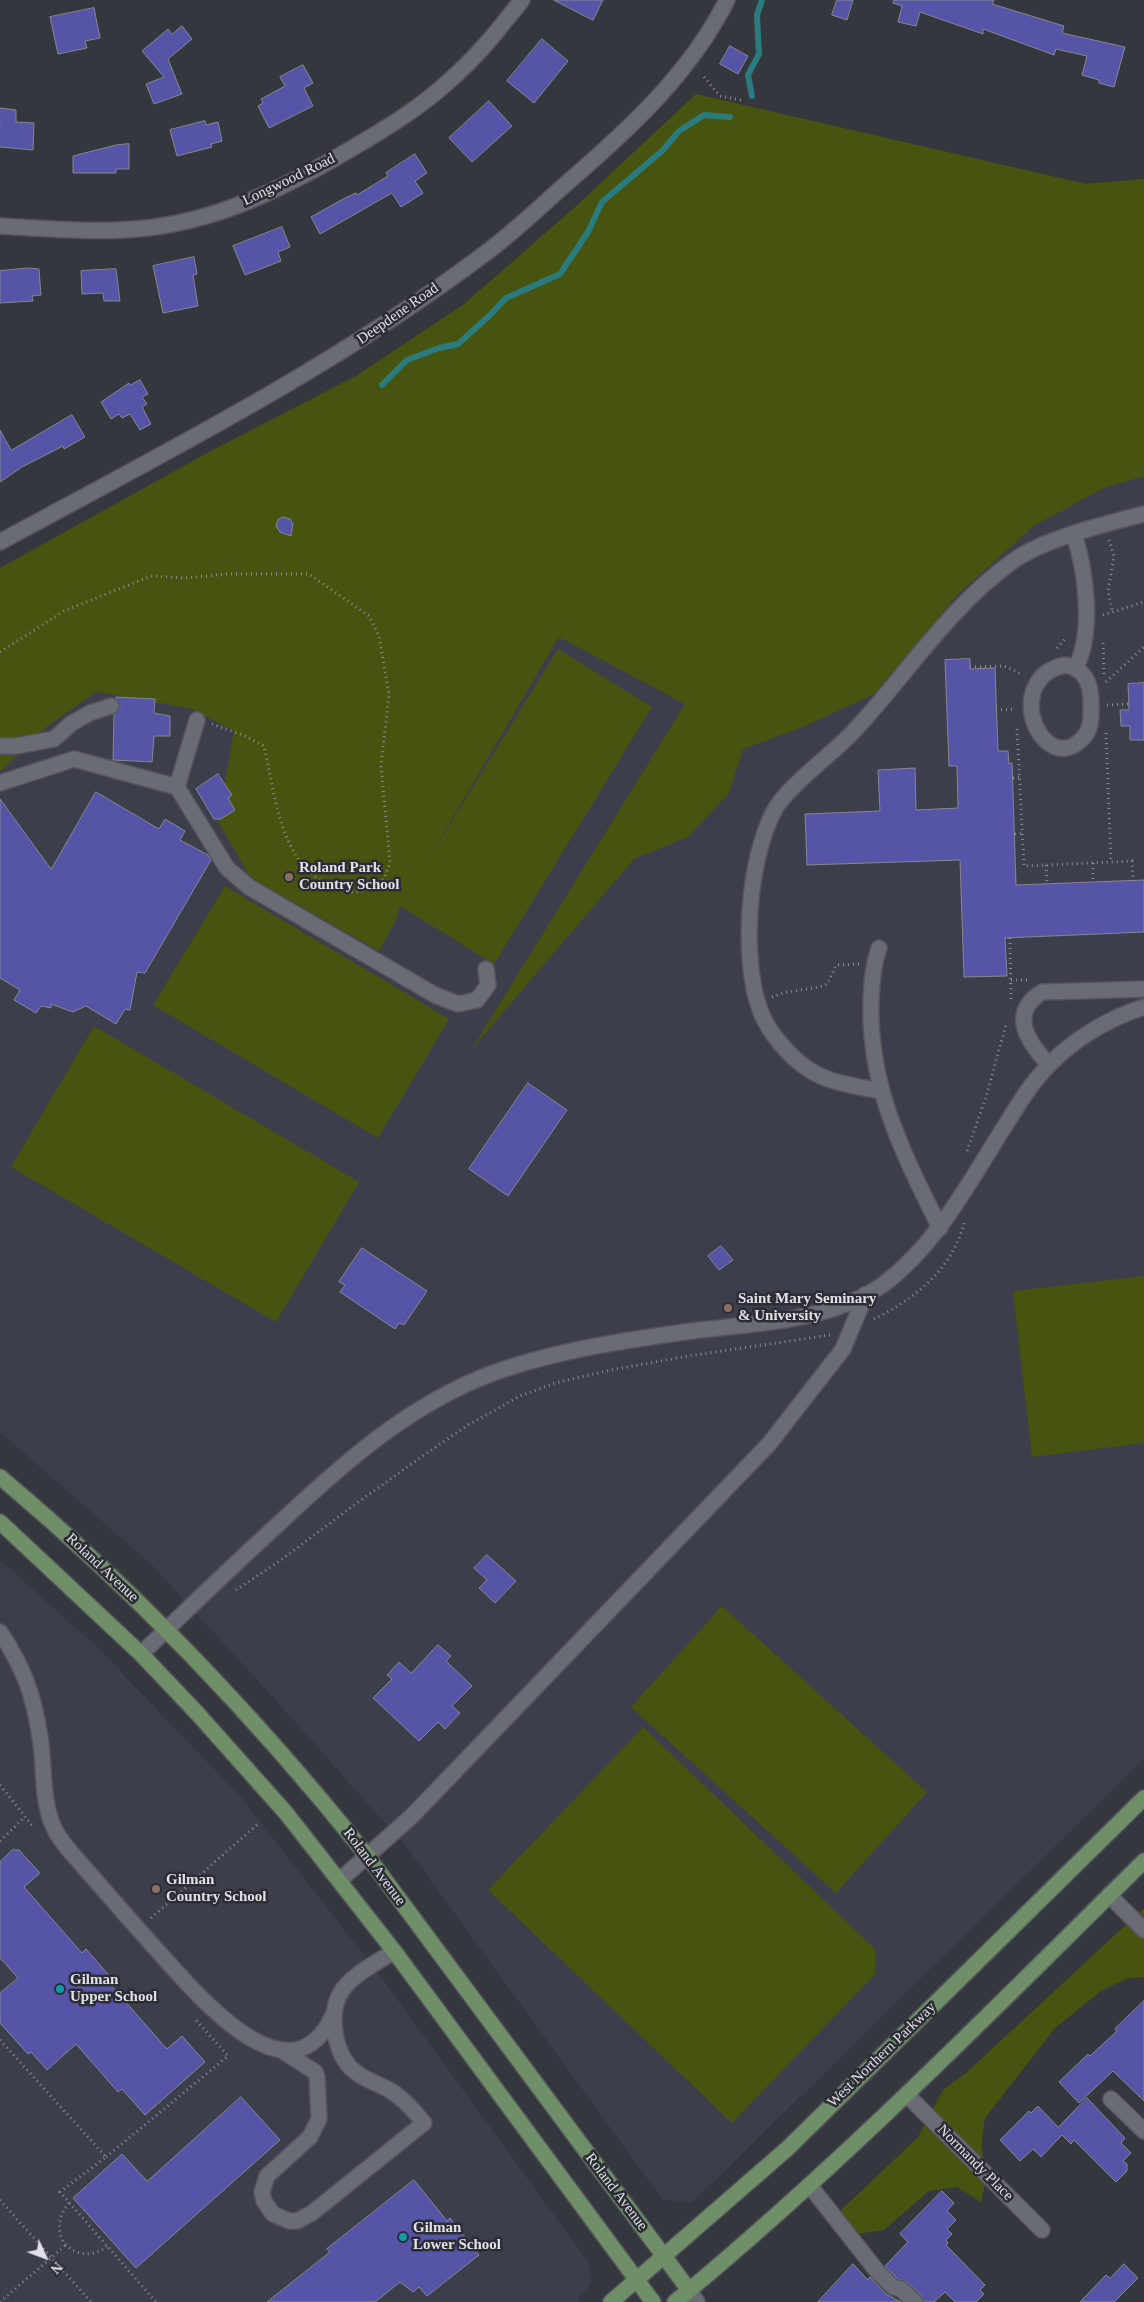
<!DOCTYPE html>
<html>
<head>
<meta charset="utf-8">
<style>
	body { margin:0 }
	#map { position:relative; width:1144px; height:2302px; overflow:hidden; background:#35373e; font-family:"Times New Roman",serif }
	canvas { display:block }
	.north { position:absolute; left:20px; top:2232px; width:50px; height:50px; -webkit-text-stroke:4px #2b2d34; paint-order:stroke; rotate:133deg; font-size:14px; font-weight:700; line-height:20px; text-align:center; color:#e1e2e7 }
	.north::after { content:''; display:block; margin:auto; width:18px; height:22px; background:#e1e2e7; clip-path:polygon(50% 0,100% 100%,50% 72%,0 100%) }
</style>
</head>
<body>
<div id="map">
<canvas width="1144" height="2302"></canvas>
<div class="north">N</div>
</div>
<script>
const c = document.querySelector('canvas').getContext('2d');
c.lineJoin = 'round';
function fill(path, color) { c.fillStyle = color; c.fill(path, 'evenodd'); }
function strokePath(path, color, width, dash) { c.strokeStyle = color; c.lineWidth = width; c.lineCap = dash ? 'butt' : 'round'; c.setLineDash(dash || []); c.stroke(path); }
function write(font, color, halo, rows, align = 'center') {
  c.font = font + ' "Times New Roman",serif'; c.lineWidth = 5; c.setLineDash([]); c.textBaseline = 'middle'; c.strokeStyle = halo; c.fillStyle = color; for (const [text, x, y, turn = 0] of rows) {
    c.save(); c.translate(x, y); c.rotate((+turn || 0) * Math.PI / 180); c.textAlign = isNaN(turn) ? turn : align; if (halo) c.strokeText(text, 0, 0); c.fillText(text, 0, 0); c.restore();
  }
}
const built = new Path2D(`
	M1144,179V1759L692,2203L662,2199L408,1849L291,1717L152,1565L0,1432V568L209,452L356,376L463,305L584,205L1086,184Z
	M0,1560L95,1645L240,1796L384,1981L589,2263L591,2282L577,2302H0Z`);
const green = new Path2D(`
	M696,94L1086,184L1144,179V476L1104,488L1035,525L958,594L874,694L803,727L743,749L729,793L688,837L634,859L471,1050L685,704L559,637L426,863L558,649L652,707L494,964L400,906L395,922L379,951L251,878L218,822L234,731L190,708L96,692L45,728L0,772V568L209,452L356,376L463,305L575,207Z
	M225,886L449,1019L378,1138L153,1005Z
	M94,1026L359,1182L276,1322L11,1167Z
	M1144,1276V1443L1032,1457L1013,1291Z
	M722,1606L927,1792L836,1893L631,1707Z
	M643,1727L875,1949V1974L732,2123L488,1890Z
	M1144,1908V1977L1128,1978L1101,1991L1055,2028L985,2118L981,2146L987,2175L981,2202L957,2187L929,2191L884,2230L856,2234L838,2213L918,2137L943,2090L966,2073Z`);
const stream = new Path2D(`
	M752,96L748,75L759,54L757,15L762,0
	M382,385L407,360L439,348L458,344L490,315L506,298L560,274L588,232L602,202L663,150L679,131L704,115L730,117`);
const building = new Path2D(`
	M554,0H603L593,20Z
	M837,0H853L847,20L832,15Z
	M894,0H994L992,4L1064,26L1062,33L1125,47L1114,87L1099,83V80L1082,75L1087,56L1056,49L1054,55L983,29V34L920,12L916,26L898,22L902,6L893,3Z
	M94,8L100,38L85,41L87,48L58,54L50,17Z
	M182,26L192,39L168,59L182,94L154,104L146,84L164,77L142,51L168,29L172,34Z
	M542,39L568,61L534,103L507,81Z
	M730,46L748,56L738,74L720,64Z
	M303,65L313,83L304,88L313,106L269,128L258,106L263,103L261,99L285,86L280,77Z
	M489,101L512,126L472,162L449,138Z
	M0,108L16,110V122L34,123L33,150L0,147Z
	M205,121L206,125L218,122L222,141L211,144L212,147L177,156L170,130Z
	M129,144V169H116V173H73V156L116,145Z
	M415,154L427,173L415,181L423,193L401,207L392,193L320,234L311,217L345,198L356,193L357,195L388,176L386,173Z
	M282,227L290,247L278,252L281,261L245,275L233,246Z
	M194,257L197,274L193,275L198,306L163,313L153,266Z
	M29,268L39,269L41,295L32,296L33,301L0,303V271Z
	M116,269L120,301H104L103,293L82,294L81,271Z
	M140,380L148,394L142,397L147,404L142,407L151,424L140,430L130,414L122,418L119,414L111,419L101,402L129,383L130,385Z
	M72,415L85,437L64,449L63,446L22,467L0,482V430L11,450Z
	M283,517L290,519L293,524L291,536L280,532L276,526L278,520Z
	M970,659V669L995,668L998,751H1008L1009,764L1012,763L1016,885L1144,880V932L1005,938L1007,976L964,977L960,860L807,865L805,814L880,811L878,770L915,768L916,810L958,808L957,766H949L945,660Z
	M1144,683V740H1130V726H1121L1120,710H1129L1128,684Z
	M116,697L155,699L154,713L170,716V736H154L152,762L113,760L114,715L120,707Z
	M218,774L232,795L228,798L235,810L221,819H214L196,789Z
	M96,792L159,829L165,819L185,831L180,840L208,855L211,860L145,973L137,972L130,1010L125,1009L116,1024L86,1006L73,1012L51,1004V1008L41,1006L36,1013L14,1000L20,990L0,978V799L51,869Z
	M528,1083L567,1110L508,1196L469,1169Z
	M721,1246L733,1260L719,1270L708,1256Z
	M362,1248L427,1291L404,1325L399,1323L395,1329L340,1292L345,1285L339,1282Z
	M487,1555L516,1581L495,1603L479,1588L487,1580L474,1568Z
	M438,1645L451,1656L446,1661L472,1686L452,1706L460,1713L445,1729L438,1722L419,1741L373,1698L392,1679L387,1675L399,1662L411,1673Z
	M14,1849L16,1851L18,1849L39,1872V1874L24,1887L82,1953L86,1949L113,1980L109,1983L167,2049L182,2036L205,2062L145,2115L122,2089L118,2092L76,2044L47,2070L31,2052L28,2054L0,2023V1993L18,1978L0,1958V1862Z
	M1144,2001V2101L1113,2071L1079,2103L1059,2082L1088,2054L1090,2056L1117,2031L1115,2029Z
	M241,2097L280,2140L136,2268L73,2198L122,2154L147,2181Z
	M1087,2098L1125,2138L1121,2143L1131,2153L1123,2161L1127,2164V2171L1116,2182L1074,2140L1071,2144L1062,2135L1041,2157L1033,2149L1020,2161L1000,2140L1029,2111L1031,2113L1038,2106L1058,2127Z
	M414,2180L447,2221L450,2218L479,2255L427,2296L419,2287L413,2292L400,2282L375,2302H267L330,2252L327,2249Z
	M942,2191L954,2203L947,2211L956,2220L947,2229L952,2234L946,2240L948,2243L946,2245L985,2285L980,2290L984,2294L976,2302H955L945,2292L934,2302H924L921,2295L907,2282L898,2279L885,2266L908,2242L900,2234Z
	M853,2264L868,2280L870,2277L886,2294L901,2302H818Z
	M1124,2264L1138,2278L1114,2302H1080L1106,2275L1110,2278Z`);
const path = new Path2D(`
	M704,77L720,96L741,100
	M1109,540L1114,556L1108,591L1112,610
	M1103,615L1144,602
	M1103,643L1104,675
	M1057,648L1066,638
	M0,652L64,611L151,576L185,578L228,574H309L369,616L379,636L389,695L381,766L390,862L385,877L374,889C367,890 359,892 352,892C346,891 339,888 333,886C280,868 275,793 264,746L243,735L212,724
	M970,667L1004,666L1021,674
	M1106,682L1144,647
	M1107,705L1129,704
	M996,710L1016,709
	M1017,729L1024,866L1132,861L1133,880
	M1106,733L1111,862
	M1013,778L1019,777
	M1015,834L1022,833
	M1093,863V882
	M1046,865L1047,884
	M1010,938L1011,1000
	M1011,980H1028
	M772,997L783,993L824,986L828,983L836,965L859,964
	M967,1151L986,1097L1006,1025
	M874,1319C915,1299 953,1268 964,1223
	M236,1590L281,1560L361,1500L424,1455L468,1425L520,1396L555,1383L611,1370L688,1356L830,1335
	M0,1785L34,1828
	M0,1841L25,1817
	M151,1918L258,1824
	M0,2040L106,2157L60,2192L156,2302
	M106,2157L228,2056L194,2018
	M0,2200L91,2302
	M69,2203C43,2233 74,2269 107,2247
	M0,2302L66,2245`);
const minor = new Path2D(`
	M0,226C51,229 103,234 155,227C228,217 293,183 356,146C388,127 421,107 449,81C477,57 499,29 522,0
	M1074,534C1086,572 1094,631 1076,667
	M0,542C166,452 336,366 487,252C515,231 541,206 567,183C628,130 690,74 727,0
	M1066,665C1088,670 1092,688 1091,709C1091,719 1091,730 1083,738C1061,762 1037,740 1032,715C1028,690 1040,669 1066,665Z
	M0,746H16L54,739L72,723L90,713L111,706
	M0,783L74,759L177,787L227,868L249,887L435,995L458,1004L477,1000L488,985L486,969
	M177,787L197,720
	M879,948C873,965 872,981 871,1000C868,1086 903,1153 940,1228
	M1049,1065C1028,1042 1008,1014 1042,992L1144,989
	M880,1091C856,1086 828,1083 808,1069C789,1056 768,1032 760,1010C741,959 748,860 774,811C787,786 833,754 854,731C907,674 949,607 1013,561C1046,538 1105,524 1144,514
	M0,1632C23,1666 34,1696 40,1737C45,1767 41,1800 54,1828C59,1839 68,1849 76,1858C103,1889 129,1919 156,1949C193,1989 289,2110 333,2015
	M141,1654C185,1612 228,1570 273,1529C339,1467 409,1403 496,1372C558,1350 627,1340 692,1331C754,1323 831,1322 884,1284C938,1243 969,1182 1005,1126C1018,1105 1031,1083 1049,1065C1074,1039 1109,1018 1144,1007
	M340,1880L412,1816L769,1444L843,1349L866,1294
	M1109,1895L1144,1930
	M281,2050L315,2072L317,2077L319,2119L310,2137L267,2176L262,2192L264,2201L273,2214L289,2221H297L312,2213L424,2123C414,2111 404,2099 391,2091C380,2084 367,2081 357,2073C345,2065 339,2051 336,2038C325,1986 357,1976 394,1951
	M907,2095L1042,2230
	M1111,2099L1144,2131
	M810,2186L877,2271L893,2287L901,2289L915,2302
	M689,2290L697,2302`);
const major = new Path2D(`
	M0,1477C136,1591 257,1718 368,1857L689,2290
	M0,1522L141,1654L197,1713L286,1813L394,1951L653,2302
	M611,2302L788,2148L1144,1798
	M675,2302C841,2165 991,2012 1144,1861`);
const markers = [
	[289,877,5,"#8d6e63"],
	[728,1308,5,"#8d6e63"],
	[156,1889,5,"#8d6e63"],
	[60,1989,5,"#0f9aa8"],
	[403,2237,5,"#0f9aa8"]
];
const streetNames = [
	["Longwood Road",289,180,-26],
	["Deepdene Road",398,314,-35],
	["Roland Avenue",102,1568,43],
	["Roland Avenue",374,1867,53],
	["West Northern Parkway",882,2055,-44],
	["Normandy Place",975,2163,45],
	["Roland Avenue",616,2192,53]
];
const poiNames = [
	["Roland Park",299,868],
	["Country School",299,885],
	["Saint Mary Seminary",738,1299],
	["& University",738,1316],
	["Gilman",166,1880],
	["Country School",166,1897],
	["Gilman",70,1980],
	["Upper School",70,1997],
	["Gilman",413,2228],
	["Lower School",413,2245]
];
fill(built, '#3c3e4c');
fill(green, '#46540f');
strokePath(stream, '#297b7e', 6);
fill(building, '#5654a6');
strokePath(building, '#868790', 1);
strokePath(minor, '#54555b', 18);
strokePath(major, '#54555b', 18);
strokePath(path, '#8b8c92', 3, [1, 4]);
strokePath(minor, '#6a6c75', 15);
strokePath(major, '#6e8f68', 15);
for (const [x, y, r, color] of markers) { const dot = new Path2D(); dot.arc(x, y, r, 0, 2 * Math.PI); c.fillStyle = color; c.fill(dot); strokePath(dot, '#2b2d34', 2); }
write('15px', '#e1e2e7', '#2b2d34', streetNames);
write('bold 15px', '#e1e2e7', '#2b2d34', poiNames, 'left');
</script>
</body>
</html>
